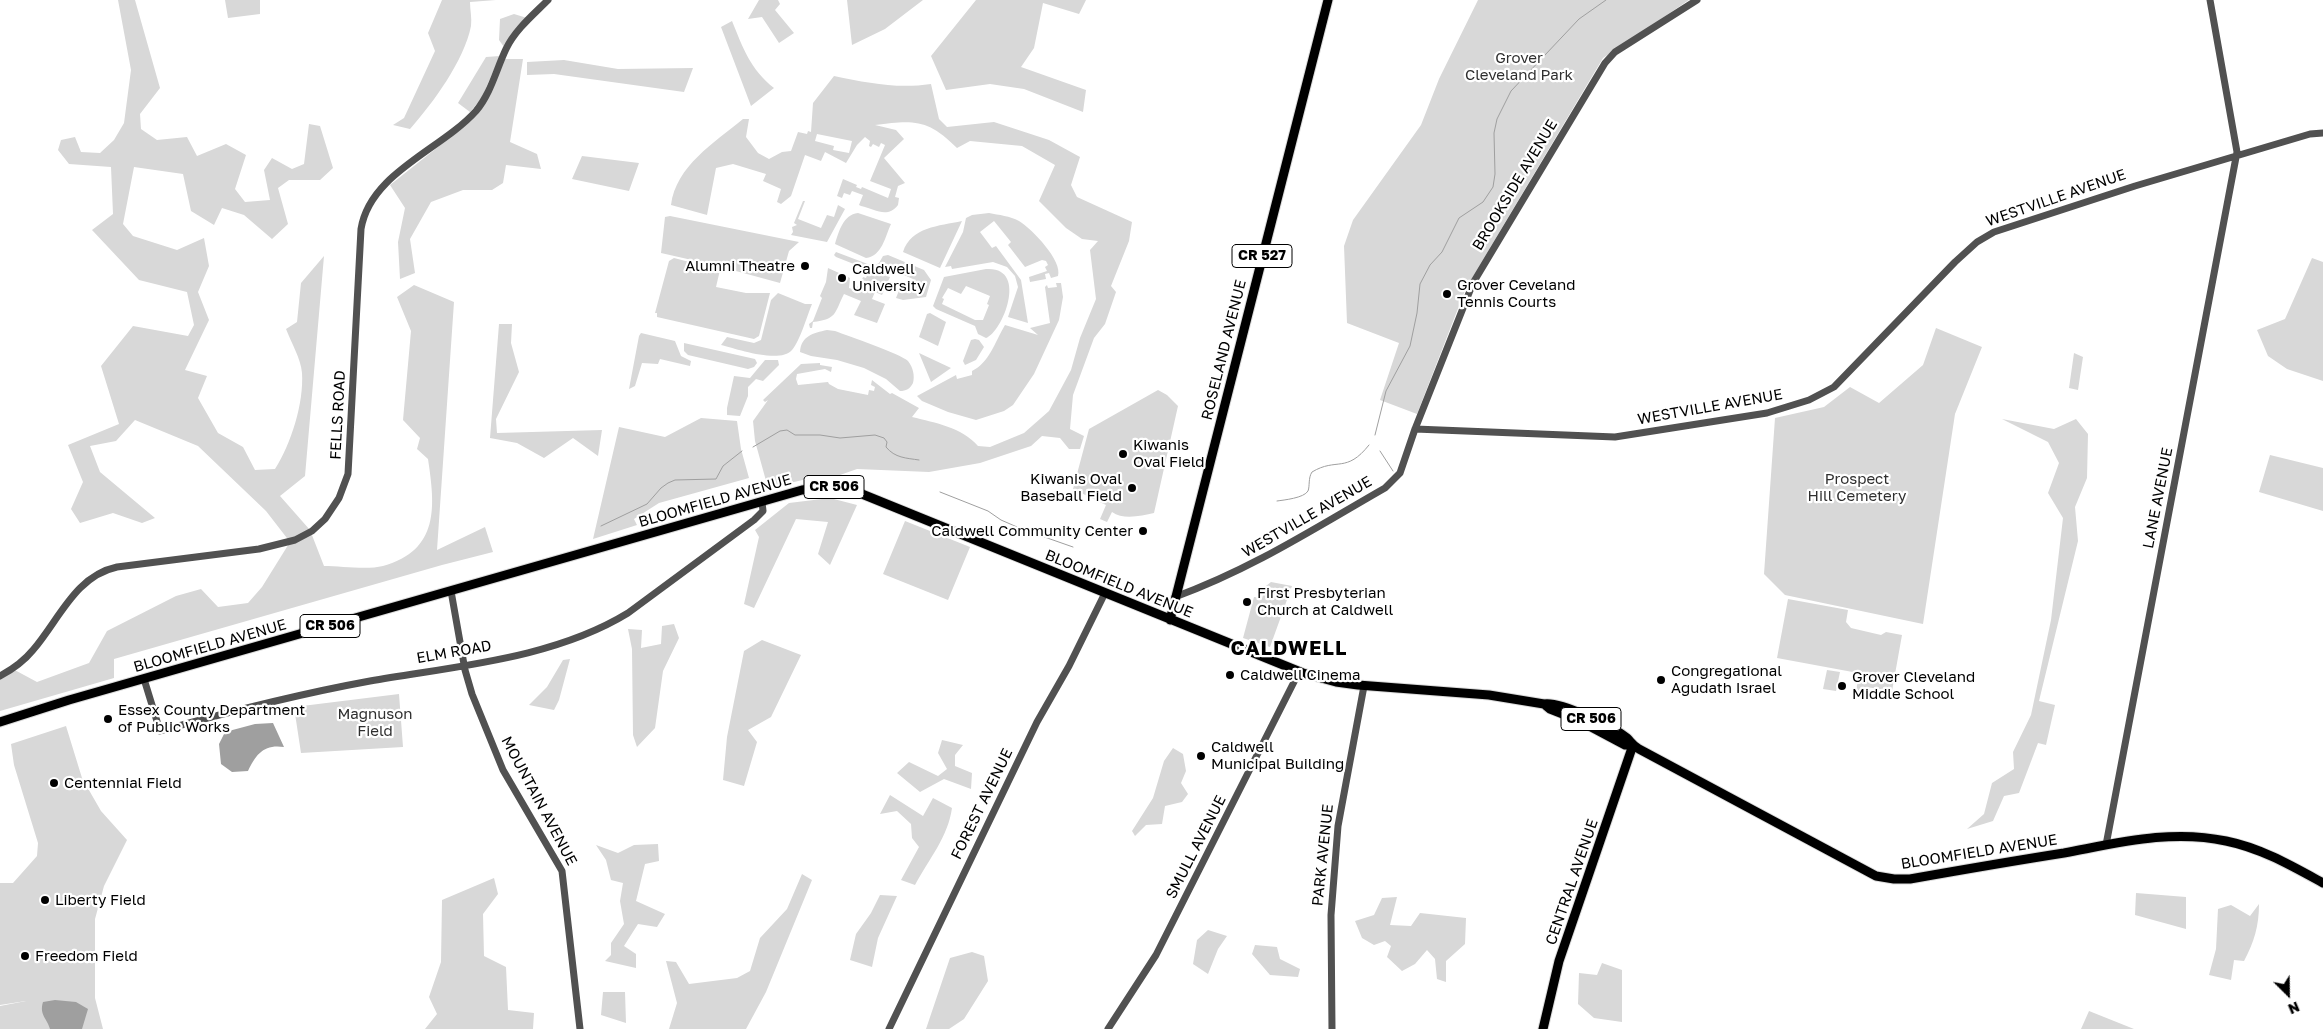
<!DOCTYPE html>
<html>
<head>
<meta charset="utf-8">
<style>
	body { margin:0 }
	#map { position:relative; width:2323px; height:1029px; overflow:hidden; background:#fff; font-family:"Golos Text",sans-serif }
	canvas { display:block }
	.north { position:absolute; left:2263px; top:969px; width:50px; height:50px; -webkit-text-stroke:4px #fff; paint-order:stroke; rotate:157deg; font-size:14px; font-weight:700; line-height:20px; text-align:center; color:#000 }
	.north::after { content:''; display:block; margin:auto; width:18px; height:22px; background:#000; clip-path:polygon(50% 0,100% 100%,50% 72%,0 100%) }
</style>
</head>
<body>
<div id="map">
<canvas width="2323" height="1029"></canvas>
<div class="north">N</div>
</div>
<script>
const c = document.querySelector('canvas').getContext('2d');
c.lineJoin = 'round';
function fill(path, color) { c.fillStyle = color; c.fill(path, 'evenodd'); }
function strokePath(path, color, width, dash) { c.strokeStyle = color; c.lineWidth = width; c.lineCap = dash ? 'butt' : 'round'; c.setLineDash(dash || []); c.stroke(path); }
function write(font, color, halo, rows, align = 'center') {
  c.font = font + ' "Golos Text",sans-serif'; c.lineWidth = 4.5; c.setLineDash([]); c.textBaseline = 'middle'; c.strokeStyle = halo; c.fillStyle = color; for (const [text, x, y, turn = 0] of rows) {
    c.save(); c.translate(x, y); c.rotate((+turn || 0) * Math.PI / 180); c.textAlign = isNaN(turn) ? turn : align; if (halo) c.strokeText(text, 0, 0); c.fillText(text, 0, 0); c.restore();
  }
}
const green = new Path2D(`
	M118,0H135L160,88L140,114L141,129L157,140L187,137L197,156L226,144L246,155L235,189L245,202L270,200L264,170L272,158L292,169L304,164L309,124L320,126L333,168L320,180H289L278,188L288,224L272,239L244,215L222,208L214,225L191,211L183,174L134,167L123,224L133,236L177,250L204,238L209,266L198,292L209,320L185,370L207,376L198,398L218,433L243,447L255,470L275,469C291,444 304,403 302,373C301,359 291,342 286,329L297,322L301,283L324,256L305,476L280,496L310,530L324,566C341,566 367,570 383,566C440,550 435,506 428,459L417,449L420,438L403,420L411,331L397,297L414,285L454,302L437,550L485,527L493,552L442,565L114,659V678L0,711V674L11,668L37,682L89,663L107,631L176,596L201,589L218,607L248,603L262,587L290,542L266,511L198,446L135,420L116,441L90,446L100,472L155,518L142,523L113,513L80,523L71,509L83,482L68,445L119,424L101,366L133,326L188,336L194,325L187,292L139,280L92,230L113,214L111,167L69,164L58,150L61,140L75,137L81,152L100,153L114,140L124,123L131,70Z
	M225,0H260V14L228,18Z
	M442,0H496L470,2C470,10 472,18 471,26C464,61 433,103 410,129L393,125L404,118L435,51L428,33Z
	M759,0H778L780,4L775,10L794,33L779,43L762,17L748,19Z
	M847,0H923L885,29L852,45Z
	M976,0H1086L1079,14L1043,3L1034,48L1021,67L1086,90L1083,112L1024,89L990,84L946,90L931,56Z
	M1478,0H1689L1603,58L1466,288L1417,414L1380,400L1399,343L1347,323L1344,246L1353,220L1421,125L1439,79Z
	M514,14L527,18L504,47L499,40L500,19Z
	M732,21C743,48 750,69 774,88L751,106L721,27Z
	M500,56L481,99L470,112L458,103L486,57Z
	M504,59H523L510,142L537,154L541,169L506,165L503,183L492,190H463L431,202L410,239L415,273L400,279L398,242L405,208L390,185L467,124Z
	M564,60L618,69L693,68L684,92L554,74L527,75V62Z
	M834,76C868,83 897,89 931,84L939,119L947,127L994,122L1049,140L1080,157L1071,185L1077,197L1132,222L1129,241L1111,286L1116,292L1105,324L1094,338L1073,395L1070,429L1084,436L1080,449H1069L1060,438L1042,436L1031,446L980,463L929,472L857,469L840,475L820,476L768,488L755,441L753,421L768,400L765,402L763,400L801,364L820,363V365L832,367L831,372L825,369L797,374L796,379L798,385L828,382L829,384L838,389L868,395L869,390L874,391L875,387L871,385L872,380L890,394L892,393L919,408L912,417C936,423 961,427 978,446L990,447L1024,433L1049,411L1071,370L1080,338L1096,299L1090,250L1098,241L1082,239L1066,228L1039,201L1055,165L1022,146L970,141L957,148C928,119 914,120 875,125L896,130L904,139L884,158L905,183L898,186L895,197L899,198L898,205C887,219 875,209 861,206L859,205L863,195L852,191L850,195L844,193L842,198L837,196L843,179L857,185L856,187L861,189L862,187L888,198L891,189L870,181L885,145L881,143L879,147L873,144L871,147L869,146L870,141L865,137L857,145L846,163L825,152L821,161L805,155L791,196L781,204L777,202L781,189L763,181L766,174L733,164L716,168L707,215L671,205C676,166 714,143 743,119H749L746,137L758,153L769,159L782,152L791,151L798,132L807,134L808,131L811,132L813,103ZM817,134L852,141L849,153L833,150L834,146L815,141Z
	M582,156L639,163L629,191L572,179Z
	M803,201H805L798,219L821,228L827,215L834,217L838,205L845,209L827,242L791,235L793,232L792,227L797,225L794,223Z
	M858,213L891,224C885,237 882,256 866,258L835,244C839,231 843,215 858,213Z
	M989,213C999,215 1010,216 1019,221C1032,229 1063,261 1058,276L1051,278L1049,273L1045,274L1046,279L1030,282L1029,277L1047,271L1045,267L1048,265L1046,261L1042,260L1025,267L1008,245L1011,242L994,221L980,232L992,248L996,246L1021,280L1028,323L1008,317L1018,287L1015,276L1007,267L993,262L952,269L951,266L945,267L963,232L966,218L972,215Z
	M670,216L799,242L789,251L780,283L714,265L661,253L665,217Z
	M962,221L940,268L903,252C911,227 939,226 962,221Z
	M836,252L873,266L879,263L883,256L888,255L924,270L931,280L926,297L903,300L896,298L902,283L910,285L913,279L886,267L882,274L890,277L882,295L875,292L872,299L885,304L877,323L854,315L861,301L844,294C834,314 837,319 813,322L812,328H810L809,324L813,321L822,298L820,296L826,282L828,268L850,278L849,288L852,289L854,286L859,287L863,277L866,278L869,270L836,257L834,255Z
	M674,258L720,270L716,287L746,293H770L759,336L754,339L657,317V313H655L669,261Z
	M2312,258L2323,262V381L2287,369L2268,356L2257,330L2285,319Z
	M986,269C1029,266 1003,332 986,338L978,334L975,326L936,309L933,306L944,277ZM966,286L990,296L987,304L989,305L983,320H975L942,304L944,299L942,298L948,288L961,294Z
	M1056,283H1061L1063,297L1059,320L1034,374L1013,405L1004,411L976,420L948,412L922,401L917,396L956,375L957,379L972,375V371C989,363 995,342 1005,325L1038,335L1030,328L1050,323L1045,287L1047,285L1048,288L1057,287Z
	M778,293L805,304H812C807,316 800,341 792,350C780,364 737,349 721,345L727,337L754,343L761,340L771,300Z
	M930,313L946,322L938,346L919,337L927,314Z
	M499,324H512L511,343L519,372L496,419L497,433L602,430L598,456L573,438L544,458L517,443L490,438Z
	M1936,328L1982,347L1955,414L1923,624L1785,595L1764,574L1775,418L1824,407L1850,387L1879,403L1923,365Z
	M827,330L835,331C848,336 901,354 908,361C913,367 915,376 913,383C910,389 906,391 900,391L886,379L864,368L837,360L811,356L800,352C801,336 813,333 827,330Z
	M641,333L675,341L681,356L691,361L690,366L660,359L658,364L642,363L635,386L629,389L639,336Z
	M975,339L979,340L984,347L976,360L965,365L963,361L971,340Z
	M684,343L755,359L757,363L754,367L748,369L688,355L684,351Z
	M919,353L951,368L931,382Z
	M2074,353L2083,357L2078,390L2069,388Z
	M765,360H778L779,365L763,381L756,379L748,387V396L740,416L727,415V408L734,376L750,378Z
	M1158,390L1167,395L1178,406L1154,513C1141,516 1123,520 1112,512L1107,522L1100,519L1106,505L1073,489L1089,429Z
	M701,418L737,421L741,449L749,478L659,503L634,519L637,525L593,539L619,427L665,437Z
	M2002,419L2054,429L2076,419L2088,434L2087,478L2075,507L2078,541L2039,701L2055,705L2046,745L2038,743L2019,793L2004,796L1993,821L1967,829L1984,814L1992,783L2014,769L2013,752L2031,715L2051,620L2063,518L2048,493L2059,463L2048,442Z
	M2270,455L2323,468V511L2259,492Z
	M830,498L857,505L830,565L818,554L828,522L796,519L754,608L744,604L759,537L755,530L789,503Z
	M905,521L970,547L948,600L883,574Z
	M1271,582L1292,586L1270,647L1243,638L1254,597L1262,598L1266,586Z
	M1788,599L1848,610L1846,622L1851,628L1881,635L1886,632L1902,635L1892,691L1866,687L1864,698L1856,696L1858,673L1777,658Z
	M674,624L679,638L663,671L655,728L637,747L633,735L632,649L628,629L642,630L641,648L661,644L662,626Z
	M762,640L801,655L771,717L748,730L757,742L744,786L723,780L727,737L744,651Z
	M570,659L559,700L554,710L529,705L547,687L563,660Z
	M1827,670L1840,672L1836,691L1823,689Z
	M399,694L403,747L301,753L294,707Z
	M66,726L82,778L101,811L127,840L104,886L95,919V998L103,1029H0V1006L26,1001L0,1005V883H13L37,856L38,843L14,765L11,744Z
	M942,740L963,745L955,755V766L972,773L971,789L944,779L920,792L897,773L909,762L938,776L947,769L938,753Z
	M1173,748L1183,754L1186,771L1181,783L1188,794L1182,802L1165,806L1162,824L1146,825L1135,836L1132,831L1153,798L1164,761Z
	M890,795L923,816L933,798L952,808C948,837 929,859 915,885L901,880L919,847L912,838L911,824L897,811L880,814Z
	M658,844L659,861L645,864L636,901L665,914L657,927L638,924L624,946L636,954V968L605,961L611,955V943L624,924L620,901L623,883L611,880L606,860L596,845L618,853L634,845Z
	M802,874L812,880L766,992L746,1029H669L677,1003L666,961L676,962L689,984L737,978L750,971L760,938L787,909Z
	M494,878L498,894L483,914L484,956L506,967L508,1010L534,1013L533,1029H425L437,1014L429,997L441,962L442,900Z
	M2136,893L2186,897V929L2135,915Z
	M880,895L897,896L878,938L872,967L850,960L856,934L871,913Z
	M1397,897L1390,925L1411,926L1420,913L1466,918L1465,944L1446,961V982L1437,979L1435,959L1427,950L1415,964L1402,971L1387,957L1391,946L1385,941L1374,945L1362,938L1355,921L1374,915L1382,898Z
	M2259,904C2259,926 2254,942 2244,961L2234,960L2231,980L2209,975L2216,949L2218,909L2231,905L2250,916Z
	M1208,930L1227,936L1218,949L1208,974L1193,964L1197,940Z
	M1255,945L1277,947L1280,959L1300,969L1298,977L1270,975L1252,954Z
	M972,952L984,956L988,981L964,1019L949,1029H926L950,958Z
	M1602,963L1622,970V1022L1594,1018L1578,1004L1579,973L1597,975Z
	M603,992H625L626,1023L601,1015Z
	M2089,1011L2134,1029H2081Z`);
const water = new Path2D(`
	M273,723L284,747C264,744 256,754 248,771L232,772L221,764L219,744L225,732L255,724Z
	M55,1000L76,1002L88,1009L82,1029H50C47,1018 39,1015 43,1002Z`);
const stream = new Path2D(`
	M1375,435L1386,391L1410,346L1417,313L1420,284L1430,265L1442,252L1459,218L1483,202L1493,187L1495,174L1494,133L1497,119L1511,91L1579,19L1606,0
	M753,447L780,431L787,430L795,435H820L840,438L875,435L884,438L887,442L886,447C895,458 906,458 919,460
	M1380,451L1393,471
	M940,492L988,511L1001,520L1024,530
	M1277,501C1284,500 1304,498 1308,491C1310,486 1308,478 1312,472C1337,457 1346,474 1369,445
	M601,526L647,504L661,488L668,483L675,480L716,479L723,466L742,451
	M1033,533L1073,547`);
const minor = new Path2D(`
	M1415,429L1615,437L1767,413L1809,400L1834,387L1955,262L1977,242L1994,232L2135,186L2310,134L2323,133
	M451,591L465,670L472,694L503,770L562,871L580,1029
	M1175,597C1252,569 1315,528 1385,488L1400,473L1415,429L1473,283L1605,63L1615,52L1697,0
	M0,676C13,669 24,661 33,650C59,620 75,576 117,567L259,549L295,540L312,531L325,519L339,498L348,474L361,229C370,173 441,150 476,111C491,93 496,70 506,49C515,30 533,15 548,0
	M144,679L160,731C228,712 299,694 370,681C455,666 553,659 628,613L754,520L763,511L762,502
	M2106,845L2237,152L2210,0
	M889,1029L1037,722L1069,666L1105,593
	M1108,1029L1156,955L1299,672
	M1332,1029L1331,915L1338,826L1364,686`);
const major = new Path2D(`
	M1170,620L1328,0
	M1544,704L1550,709L1578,720L1625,745H1633
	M0,722L69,700L802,490L827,487L857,492L1303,673L1336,682L1358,685L1489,695L1544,704C1560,701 1614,727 1627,738C1631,742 1633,746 1639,749L1876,876L1894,879H1910C1961,870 2013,861 2064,853C2118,843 2171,829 2226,841C2261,848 2292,866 2323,883
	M1543,1029L1559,961L1633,745`);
const markers = [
	[805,266,5,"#000"],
	[842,278,5,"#000"],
	[1447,294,5,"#000"],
	[1123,454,5,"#000"],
	[1132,488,5,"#000"],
	[1143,531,5,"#000"],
	[1247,602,5,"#000"],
	[1230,675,5,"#000"],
	[1661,680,5,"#000"],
	[1842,686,5,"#000"],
	[108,719,5,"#000"],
	[1201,756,5,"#000"],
	[54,783,5,"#000"],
	[45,900,5,"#000"],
	[25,956,5,"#000"]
];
const shields = [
	[1262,256,60],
	[834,487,60],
	[330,626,60],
	[1591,719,60]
];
const shieldNames = [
	["CR 527",1262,256],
	["CR 506",834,487],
	["CR 506",330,626],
	["CR 506",1591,719]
];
const parkNames = [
	["Grover",1519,58],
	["Cleveland Park",1519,75],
	["Prospect",1857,479],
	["Hill Cemetery",1857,496],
	["Magnuson",375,714],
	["Field",375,731]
];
const streetNames = [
	["BROOKSIDE AVENUE",1515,185,-59],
	["WESTVILLE AVENUE",2056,198,-19],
	["ROSELAND AVENUE",1224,350,-76],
	["WESTVILLE AVENUE",1710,407,-10],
	["FELLS ROAD",338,415,-87],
	["LANE AVENUE",2158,498,-79],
	["BLOOMFIELD AVENUE",715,501,-16],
	["WESTVILLE AVENUE",1307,517,-30],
	["BLOOMFIELD AVENUE",1119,584,22],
	["BLOOMFIELD AVENUE",210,646,-16],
	["ELM ROAD",454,652,-10],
	["MOUNTAIN AVENUE",539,801,62],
	["FOREST AVENUE",982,804,-64],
	["SMULL AVENUE",1196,847,-63],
	["BLOOMFIELD AVENUE",1979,852,-9],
	["PARK AVENUE",1323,855,-84],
	["CENTRAL AVENUE",1572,882,-71]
];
const poiNames = [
	["Alumni Theatre",795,266,"right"],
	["Caldwell",852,269],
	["University",852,286],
	["Grover Ceveland",1457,285],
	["Tennis Courts",1457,302],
	["Kiwanis",1133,445],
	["Oval Field",1133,462],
	["Kiwanis Oval",1122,479,"right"],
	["Baseball Field",1122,496,"right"],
	["Caldwell Community Center",1133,531,"right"],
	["First Presbyterian",1257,593],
	["Church at Caldwell",1257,610],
	["Congregational",1671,671],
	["Agudath Israel",1671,688],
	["Caldwell Cinema",1240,675],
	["Grover Cleveland",1852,677],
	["Middle School",1852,694],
	["Essex County Department",118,710],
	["of Public Works",118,727],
	["Caldwell",1211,747],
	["Municipal Building",1211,764],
	["Centennial Field",64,783],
	["Liberty Field",55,900],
	["Freedom Field",35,956]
];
const districtNames = [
	["CALDWELL",1289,649]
];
fill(green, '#d8d8d8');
fill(water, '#9f9f9f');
strokePath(stream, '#9f9f9f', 1);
strokePath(major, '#dbdbdb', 11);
strokePath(minor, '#515151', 7);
strokePath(major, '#000', 9);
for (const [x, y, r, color] of markers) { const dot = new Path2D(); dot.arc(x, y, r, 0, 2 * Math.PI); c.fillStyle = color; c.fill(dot); strokePath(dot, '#fff', 2); }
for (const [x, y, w] of shields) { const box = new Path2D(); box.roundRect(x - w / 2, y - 11.5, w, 23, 4); c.fillStyle = '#fff'; c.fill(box); strokePath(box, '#000', 1); }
write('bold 14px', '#000', null, shieldNames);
write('15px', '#2f2f2f', '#fff', parkNames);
write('15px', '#000', '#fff', streetNames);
write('15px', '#000', '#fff', poiNames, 'left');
c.letterSpacing = '1px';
write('bold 20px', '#000', '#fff', districtNames);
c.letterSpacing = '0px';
</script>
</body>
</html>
